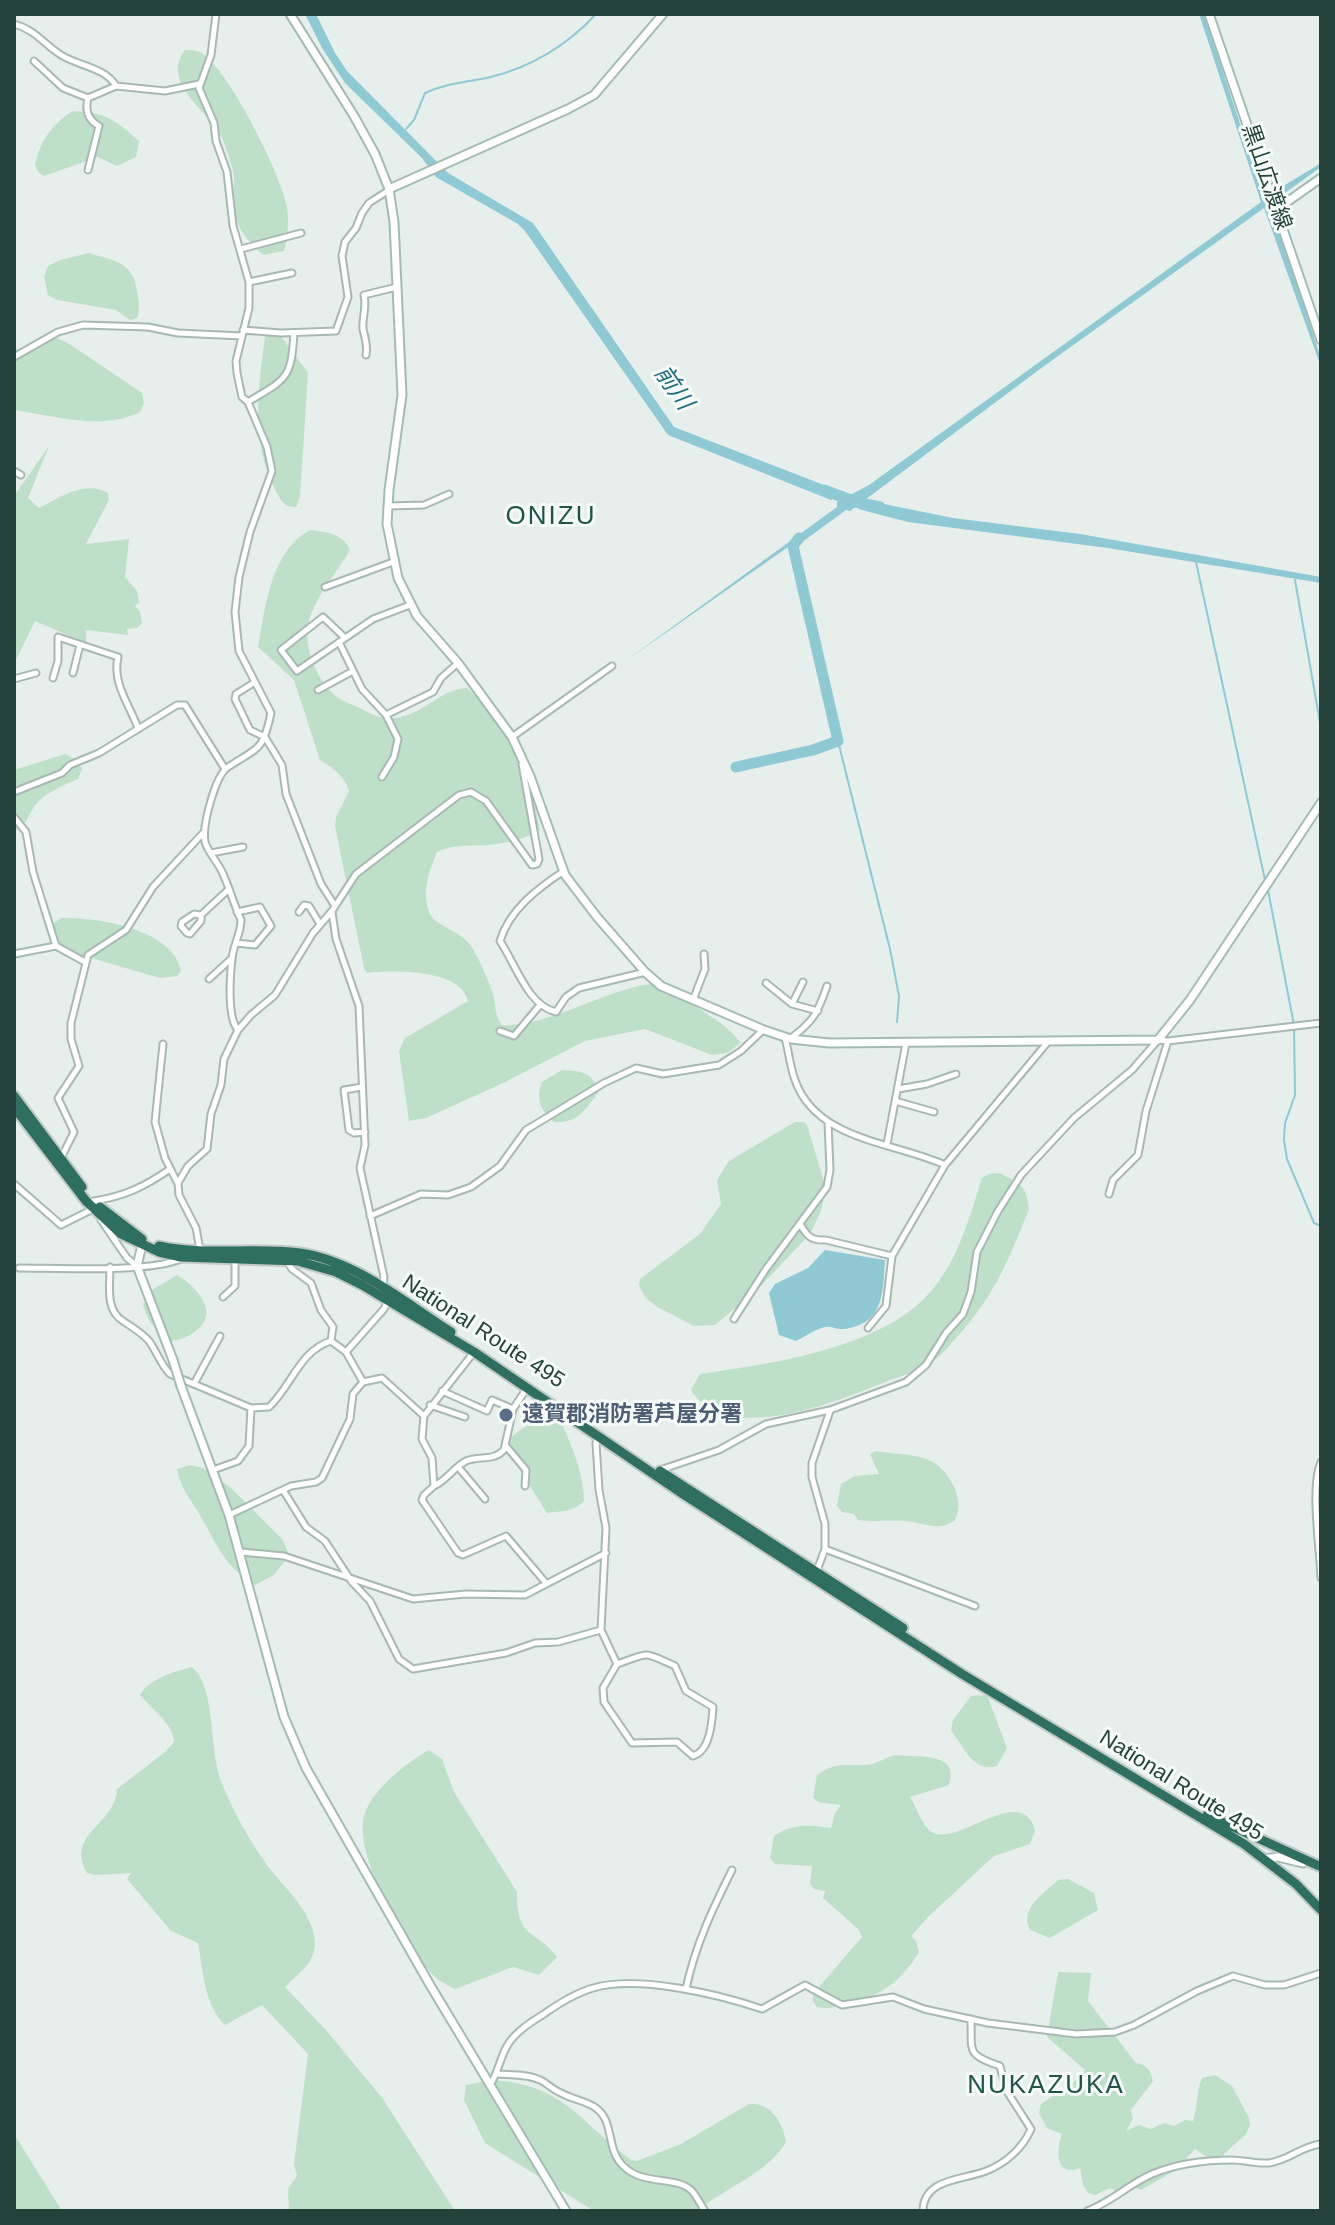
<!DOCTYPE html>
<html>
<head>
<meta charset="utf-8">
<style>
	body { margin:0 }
	#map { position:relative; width:1335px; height:2225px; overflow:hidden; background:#e6efeb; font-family:Helvetica,sans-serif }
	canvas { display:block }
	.frame { position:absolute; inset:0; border:16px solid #24423a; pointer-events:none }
</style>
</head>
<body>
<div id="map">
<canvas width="1335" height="2225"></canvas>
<div class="frame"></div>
</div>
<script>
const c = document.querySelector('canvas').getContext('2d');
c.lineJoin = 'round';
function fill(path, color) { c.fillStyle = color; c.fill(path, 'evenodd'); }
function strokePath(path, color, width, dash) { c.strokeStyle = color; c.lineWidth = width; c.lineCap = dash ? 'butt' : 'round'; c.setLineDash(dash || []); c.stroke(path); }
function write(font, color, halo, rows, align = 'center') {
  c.font = font + ' Helvetica,"Noto Sans JP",sans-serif'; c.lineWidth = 6; c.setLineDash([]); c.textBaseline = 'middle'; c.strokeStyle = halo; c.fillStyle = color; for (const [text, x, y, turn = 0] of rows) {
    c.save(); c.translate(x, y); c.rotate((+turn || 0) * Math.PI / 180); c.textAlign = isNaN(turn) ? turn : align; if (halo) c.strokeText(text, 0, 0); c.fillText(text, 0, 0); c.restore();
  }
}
const green = new Path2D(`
	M185,50C191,50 198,50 203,54C230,73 281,174 287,207C289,222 288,237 284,251L263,255C248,242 236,227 233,208C231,198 235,187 234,176C232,165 227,151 223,140C211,112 159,83 185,50Z
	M73,111C106,112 115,120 139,141L136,157L117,166L98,157L44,176L39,173L35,166C39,142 53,123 73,111Z
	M89,253C114,261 133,261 137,291C139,301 140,308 137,318L130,320L116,310L57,300L48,295L44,277L48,266L60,260Z
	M277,331L308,373L300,497L296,507C285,508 282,502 277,493C250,444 258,390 265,337L270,332Z
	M57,338L71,345L142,393L144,403L140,412C102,431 55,416 14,410V350Z
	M49,446L28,498L39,508C61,497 84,480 108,493L109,500L86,544L129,539L125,577L137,591L139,602L135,606L140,612L142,623L137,628L127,629L128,635L86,630V643L35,621L14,664V496Z
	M310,530C326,532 344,534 350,550C338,570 319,593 311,614C300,640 315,680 337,697C344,702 353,705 360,708C370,714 383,720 395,718C424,715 441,688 467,688L499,719L531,788L540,830C525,839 507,843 489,845C472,846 453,844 437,852C429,871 422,891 429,912C434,926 460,930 471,946C479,958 487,977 492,991C497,1004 493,1014 502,1025C549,1029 630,976 662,985C673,988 684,999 693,1005C714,1019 725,1023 741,1043L727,1053L712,1055L645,1029L585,1041L501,1084L426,1118L409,1121L399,1051L405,1038L468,1001C461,969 393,970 367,973L364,968L335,826L336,817L349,791C345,776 333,768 320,760L294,680L258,647C265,608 271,550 310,530Z
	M65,754L77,760L82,769L78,779C64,785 49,791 38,802C28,812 29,825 14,831V770Z
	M61,918C97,917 174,929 181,971L177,976L160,978L67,951L56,940L48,927Z
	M562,1070C580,1071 595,1072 598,1093C585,1110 577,1124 554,1122C541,1110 535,1100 542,1082Z
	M795,1122H804L807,1125L826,1188L821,1211L810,1234L757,1290L715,1325L694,1326L657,1307L646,1298L639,1286L640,1279L700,1234L721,1204L717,1180L729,1161Z
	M998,1173C1019,1182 1027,1185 1029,1209C1008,1261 995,1295 957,1337C950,1344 944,1353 936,1359C922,1371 897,1377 880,1384C833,1403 726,1446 691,1390L700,1374C774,1363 889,1348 936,1285C960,1254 970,1215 982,1178L989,1174Z
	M177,1275C188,1281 204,1296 206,1309C210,1329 180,1343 165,1341L149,1320L143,1306L152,1290Z
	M550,1409L556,1410C568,1438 584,1470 584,1501C574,1512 562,1511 547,1513L506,1448L512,1436Z
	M875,1451C911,1457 938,1450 955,1489C959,1500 960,1510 955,1520C938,1533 923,1522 905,1521C889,1520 874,1522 858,1520L854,1514L842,1512L837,1506L841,1484L855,1476L879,1474L870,1454Z
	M190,1465L203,1468L231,1488L282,1539L288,1552L287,1558L274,1575L255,1585C224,1566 217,1545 200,1515C191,1500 180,1487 177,1469Z
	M192,1667C216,1688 209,1746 220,1778C231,1808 249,1840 267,1865C283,1886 306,1906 313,1931C321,1959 302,1970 285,1987L326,2030L383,2099L455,2211H289L288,2189L297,2176L294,2164L308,2054L262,2005L225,2025C204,2005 203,1970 198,1943L171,1931L127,1879L131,1873L95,1875L87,1873C65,1833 115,1826 117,1789L165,1752L174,1742C173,1723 152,1710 140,1695C150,1678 174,1672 192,1667Z
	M987,1695L1007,1748L997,1766C973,1773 964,1747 951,1730L953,1720L971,1696Z
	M429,1750L442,1759L454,1792L517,1892C516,1941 537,1929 557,1957L539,1975L513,1967L455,1989C448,1985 440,1982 434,1976C405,1946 358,1863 363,1821C366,1794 407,1762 429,1750Z
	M896,1755C918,1758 960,1751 949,1785L910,1797C917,1807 922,1828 934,1833C960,1845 1023,1782 1035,1831L1030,1844L994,1856L929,1916L911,1936L916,1941L919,1952C903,1979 882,1996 851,2002L849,1999C838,2007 830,2010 817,2007L813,2001V1994L862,1937L858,1929L823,1898L825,1891L814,1889L810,1884L812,1866L775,1864L770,1858L774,1836C794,1823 809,1825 831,1828L835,1813L841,1805L818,1802L813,1797L817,1775C838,1761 843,1766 866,1765C875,1765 886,1757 896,1755Z
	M1068,1879L1094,1893L1098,1910L1050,1938L1030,1930C1019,1908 1043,1895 1058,1880Z
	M1058,1972L1091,1973L1088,2001L1136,2063C1148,2065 1150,2070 1153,2081L1131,2110L1133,2119L1126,2131L1139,2125L1151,2129L1164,2123L1174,2126L1185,2120L1193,2121C1198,2106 1196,2092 1202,2078L1215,2075L1232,2086L1249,2118L1250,2125L1246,2134L1222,2156L1211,2160L1195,2149L1176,2170L1141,2190L1133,2187L1120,2193L1110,2188L1095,2195L1088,2193L1083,2185L1080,2168C1055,2178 1056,2150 1062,2134L1047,2128L1039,2113L1041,2104L1081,2077L1085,2070L1047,2037Z
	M492,2080C563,2084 579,2121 631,2160L637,2161L681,2144L749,2104C771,2102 783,2123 786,2142C769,2171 732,2185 705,2205V2211H594L485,2143L464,2100L466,2085Z
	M14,2134L62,2211H14Z`);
const water = new Path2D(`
	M305,14H316L335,53L347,71L448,173L533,223L674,427L842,492L831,500L668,435L525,231L518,224L436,177L422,158L345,83L322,48Z
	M1199,14H1204L1244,136L1267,196L1321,163V167L1271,203L1321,359V367L1264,208L1040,369L850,511L846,510L794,548L788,547L627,660L837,507V502L869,485L1261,202Z
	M869,501L953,518L1080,534L1321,577V583L1108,548L908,522L858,509Z
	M825,1250L885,1260C883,1293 884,1324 844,1329C838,1330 831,1326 825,1327C816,1329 804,1337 796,1341L779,1335L769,1293L775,1284L808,1268Z`);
const stream = new Path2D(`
	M406,129L414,120L425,93C446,83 468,82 491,77C531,67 568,45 596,14
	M1196,562L1265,880
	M1295,580L1321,728
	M838,741L890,949L899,996L897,1022
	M1268,890L1294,1025L1295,1095L1285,1123L1284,1140L1287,1159L1314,1223L1321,1226`);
const river = new Path2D(`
	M824,490L856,502L880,507
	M736,767L813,750L838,741L793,546L799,538`);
const street = new Path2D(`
	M216,14L211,55L199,88L214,123L216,141L227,172L233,226L249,282V308L236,361L237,373L242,397L248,402L267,447L272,471L250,532L239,577L235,612L239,651L271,713C263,752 258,747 228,767C215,776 202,826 205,842C208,853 219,863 223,874C230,889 234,905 241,920C241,934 233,945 232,959C230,976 227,1018 238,1030
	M14,24C34,29 44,44 61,55C78,66 105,67 116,86L165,91L199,84
	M34,61L63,88L88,98
	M88,170L99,126C88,120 85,110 88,98L116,86
	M241,249L301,233
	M249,282L292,273
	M243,330L281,333L336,331L348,297L342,256L345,242L356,228L362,213L369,203L389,190
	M366,355C368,345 365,339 363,329C362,316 367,309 364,295L397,287
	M14,357L58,332L83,325L148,327L178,333L242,336
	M248,402C287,378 291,380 294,333
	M14,471L21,475
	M388,506L424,505L449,494
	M325,587L393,562
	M344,637L323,617L281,650L297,671L373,619L410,605
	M339,642L362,689L386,715L398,739L394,757L382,777
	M73,673L80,645
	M53,678L58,661V637L118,657C112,683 129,704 138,728
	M14,679L36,673
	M255,682L236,694L235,699L250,730L265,737L282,765L286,794L321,884L335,906
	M318,690L353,671
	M386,715L433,692L441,678L458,663
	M512,737L612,666
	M14,792L62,773L70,765L99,753L177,705H185L225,769
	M14,817L26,832L33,872L56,946L85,962
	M211,853L243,847
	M564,871C538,888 509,910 500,941C515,963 528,1006 556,1012L566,997L579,988L646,972
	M299,912L304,905L309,906L320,924
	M332,912L336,939L359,1006L365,1145L360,1168L384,1277L383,1287
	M201,915L194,914L182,922L181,926L187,933L190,934L201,921V915L229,889
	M236,943L255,945L271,926L260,907L237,912
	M14,954L56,946
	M209,979L231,959
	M766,983L792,1004L818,1011
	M693,1000L705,969L704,954
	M792,1004L803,982
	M500,1031L514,1036L540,1005
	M785,1038C789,1052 790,1067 795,1080C816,1141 895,1142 945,1165
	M791,1038C814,1021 818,1012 827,986
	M163,1044L155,1122L165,1158L177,1182
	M362,1087L344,1090L349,1130L354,1133L365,1132
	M898,1089L927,1084L956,1074
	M895,1101L934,1112
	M887,1144L906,1043
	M60,1160L74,1132L58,1098L79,1066L71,1039V1023L88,955L126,930L153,887L204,832
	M14,1184L61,1225L93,1209
	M1109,1194L1113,1180L1138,1155L1146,1111L1168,1041
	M94,1201C125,1196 144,1187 170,1169
	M370,1216L421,1194L448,1195L471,1187L500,1166L526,1130L604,1083L636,1068L663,1074L719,1065L741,1051L763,1030
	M101,1220L127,1258L137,1266
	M800,1224C807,1236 811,1241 826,1240L892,1256
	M200,1250L196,1228L179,1195L178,1183L188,1166L207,1149L211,1114L221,1085L224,1059L238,1030L251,1015L275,995L313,933L332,911L356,874L459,795L471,792L486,801L532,865L537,864L539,859L522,764
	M286,1260L292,1269L311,1283L321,1310L333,1327L331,1341
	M110,1267C110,1285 105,1310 123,1321C133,1328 141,1332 149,1341C157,1352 161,1365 170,1374L251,1408L269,1407C291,1387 300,1350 331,1341L346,1352L363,1382L353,1394L350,1419L322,1478L316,1482L291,1486L229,1515
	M19,1268C59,1268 146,1273 181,1259
	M223,1297L235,1286V1260
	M734,1319L766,1269L827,1187L830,1170L828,1122
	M868,1328L886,1306L892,1256L945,1165L1047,1043
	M346,1352L384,1309L388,1300
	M474,1352L424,1416L422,1439L432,1458L434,1486L424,1495L422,1500L458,1553L463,1555L506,1536L546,1583
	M363,1382L382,1378L424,1416
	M194,1384L220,1336
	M442,1391L487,1411L492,1400L513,1409
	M430,1405L465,1417
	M598,1437L596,1443L599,1490L606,1528L601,1630L617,1664L603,1688L604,1702L632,1743L677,1742L693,1756C710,1751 712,1723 713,1707L686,1691L675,1666C640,1650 651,1653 617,1664
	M506,1446L526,1470L525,1486
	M1321,1462C1310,1487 1320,1548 1321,1578
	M459,1468L485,1499
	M213,1470L238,1461L249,1446L251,1408
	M660,1470L719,1450L766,1424L830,1410L906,1382L926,1365L946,1333L963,1314L971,1292L977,1252L998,1211L1021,1175L1074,1118L1132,1070L1158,1040L1168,1041L1321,1023
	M434,1486C447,1480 454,1467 466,1461C480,1455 492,1462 504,1450L513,1409L527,1388
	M283,1490L306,1527L325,1541L352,1582L370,1601L399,1659L413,1669L506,1653L535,1643L558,1642L601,1630
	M825,1549L975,1606
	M241,1552L284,1556L413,1599L466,1594L525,1595L606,1553
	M816,1573L825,1549V1524L812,1477V1463L830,1411
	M686,1989C695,1946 712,1910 732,1870
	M498,2074C511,2075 528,2074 540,2080C547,2083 553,2090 561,2093C577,2102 598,2101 606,2121C613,2140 610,2157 628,2170C646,2184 677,2177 691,2190C697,2196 700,2204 705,2211
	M490,2085C498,2073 500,2058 507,2046C515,2032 531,2022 544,2014C558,2004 576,1993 593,1988C638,1975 718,1994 762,2009L805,1985L842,2005L893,1997L924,2009L988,2023L1076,2034L1115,2032L1134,2025L1197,1991L1233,1976L1265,1985H1284L1321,1973
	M923,2211C923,2178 964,2180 986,2171C1005,2164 1023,2148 1031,2129L1006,2090L1000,2066C966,2054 972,2053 971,2019
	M1087,2211C1110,2203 1129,2184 1152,2174C1176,2164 1205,2160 1232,2160C1244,2160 1256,2164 1269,2163C1290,2160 1301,2146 1321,2144`);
const secondary = new Path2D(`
	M290,14L354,116L375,154L389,189L394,222L402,395L389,490L387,524L398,578L417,616L458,663L512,737L530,776L565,875L597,917L645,972L661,986L764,1030L791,1039L829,1043L1158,1040L1190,1000L1321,803
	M1209,14L1321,340
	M389,189L568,109L594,95L663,14
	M1277,209L1321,178
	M142,1245L137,1266L173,1360
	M181,1386L229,1515L284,1717L306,1768L430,1985L566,2211
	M1265,1859L1278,1857L1303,1863`);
const highway = new Path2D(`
	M14,1096L82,1187
	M14,1107L86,1201L121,1234L159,1252L181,1257L298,1261L336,1272L362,1285L474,1352L683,1494L962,1674L1244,1844L1296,1884L1321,1910
	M100,1207L142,1239
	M159,1246C206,1256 253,1247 300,1253C356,1261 405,1303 451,1332
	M660,1471L903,1628
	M1207,1815L1319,1866`);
const secondaryBridge = new Path2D(`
	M173,1360L181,1386`);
const markers = [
	[506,1415,8,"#5c6f8a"]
];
const streetNames = [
	["黒山広渡線",1266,177,71],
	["National Route 495",483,1332,33],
	["National Route 495",1181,1786,32]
];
const serviceNames = [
	["遠賀郡消防署芦屋分署",522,1415]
];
const waterNames = [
	["前川",673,388,55]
];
const quarterNames = [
	["ONIZU",551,517],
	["NUKAZUKA",1046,2086]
];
fill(green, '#bfe0c8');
fill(water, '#8ec9d4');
strokePath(stream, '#8ec9d4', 2);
strokePath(river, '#8ec9d4', 11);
strokePath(street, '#a8b8b2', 9);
strokePath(secondary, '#a4bbb3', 11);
strokePath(highway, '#c2cac8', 13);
strokePath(street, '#fff', 5);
strokePath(secondary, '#fff', 7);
strokePath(highway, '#2f6f62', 9);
strokePath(secondaryBridge, '#a4bbb3', 11, []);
strokePath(secondaryBridge, '#fff', 7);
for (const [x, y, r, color] of markers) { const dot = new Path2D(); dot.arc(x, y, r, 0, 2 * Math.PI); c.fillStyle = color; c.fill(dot); strokePath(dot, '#f7fbf9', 3); }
write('22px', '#24423a', '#f7fbf9', streetNames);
write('bold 22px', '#4e5e75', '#f7fbf9', serviceNames, 'left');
write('italic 24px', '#1c6f80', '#f7fbf9', waterNames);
c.letterSpacing = '2px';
write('26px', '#1f5548', '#f7fbf9', quarterNames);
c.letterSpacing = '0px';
</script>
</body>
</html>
